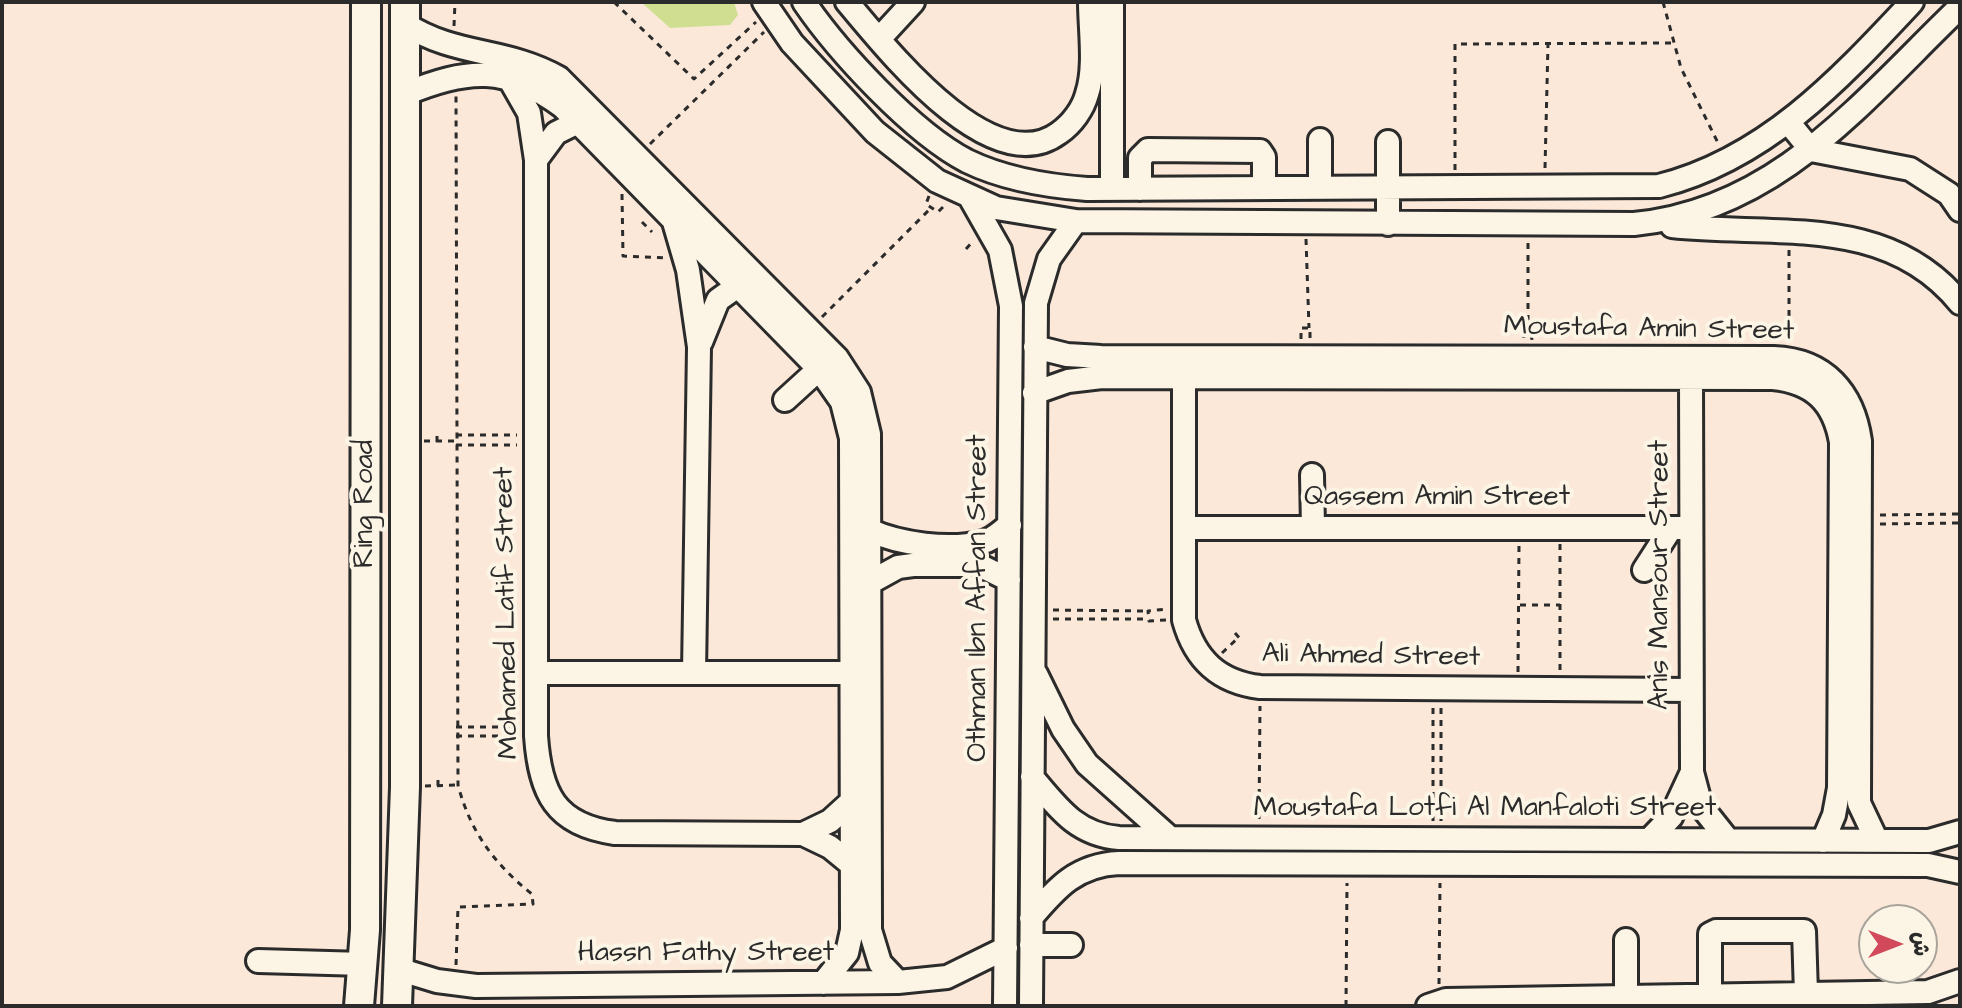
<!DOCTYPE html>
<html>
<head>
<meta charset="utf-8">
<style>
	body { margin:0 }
	#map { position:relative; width:1962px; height:1008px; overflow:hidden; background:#fbe8d9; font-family:"Architects Daughter","Playpen Sans Arabic",sans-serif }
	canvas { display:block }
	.frame { position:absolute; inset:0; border:4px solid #2b2b2b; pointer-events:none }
	.north { position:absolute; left:1858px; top:904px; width:80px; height:80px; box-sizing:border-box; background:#fcf5e5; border:2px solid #a8a49b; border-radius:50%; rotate:90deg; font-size:22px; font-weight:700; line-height:32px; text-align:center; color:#2b2b2b }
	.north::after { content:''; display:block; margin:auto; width:28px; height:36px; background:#d1495b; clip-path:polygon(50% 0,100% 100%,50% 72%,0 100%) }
</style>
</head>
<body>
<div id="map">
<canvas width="1962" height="1008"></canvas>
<div class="frame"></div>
<div class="north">ش</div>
</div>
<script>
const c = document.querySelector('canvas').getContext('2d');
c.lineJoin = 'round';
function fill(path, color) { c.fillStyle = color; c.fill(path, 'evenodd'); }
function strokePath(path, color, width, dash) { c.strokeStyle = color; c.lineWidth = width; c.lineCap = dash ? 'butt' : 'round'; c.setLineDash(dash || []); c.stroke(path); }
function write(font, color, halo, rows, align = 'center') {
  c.font = font + ' "Architects Daughter",sans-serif'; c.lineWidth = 8; c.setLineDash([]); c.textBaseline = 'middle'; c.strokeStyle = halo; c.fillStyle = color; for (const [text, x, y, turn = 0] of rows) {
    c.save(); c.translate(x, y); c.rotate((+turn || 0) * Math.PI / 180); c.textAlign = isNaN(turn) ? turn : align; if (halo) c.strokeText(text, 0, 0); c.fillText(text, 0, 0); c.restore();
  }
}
const green = new Path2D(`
	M641,2H734L738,15L730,25L670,28Z`);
const path = new Path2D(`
	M614,2L694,79L756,22
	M1663,2L1681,68L1719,145
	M454,26L455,2
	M650,144L764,32
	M1545,168L1548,44
	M1455,170V44L1673,43
	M622,194L623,256L666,258
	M929,196L926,204L938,212L946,204
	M642,222L652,232
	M1306,239L1309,328
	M1528,243V327
	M966,249L974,240
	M1789,250V343
	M822,317L931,208
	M1524,338V328L1531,327L1532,341
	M1301,339V328H1310V341
	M456,435H517
	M437,436V446
	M424,441H456
	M456,445H517
	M1880,515L1960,514
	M1880,524L1960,523
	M1560,544V672
	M1520,605H1560
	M1053,610L1148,611
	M1053,619H1148
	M1166,620L1149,621L1148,611L1168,609
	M1235,633L1243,642
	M1222,653L1239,637
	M1518,672L1519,544
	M1433,708V821
	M1441,708V821
	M456,727H517
	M456,736H517
	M438,780V790
	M425,786L458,785
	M1259,819L1260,706
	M456,965L458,907L533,904L532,894C494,864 470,831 458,785L456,96
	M1439,984L1440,883
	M1346,1006L1347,883`);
const minor = new Path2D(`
	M764,2L792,43L875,132L937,181L996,208L1076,221L1634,224C1778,210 1862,101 1960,7
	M804,2C838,52 913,133 967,161C1004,179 1046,186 1087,189L1659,186C1766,159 1839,80 1912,2
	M847,2C886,48 991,183 1059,133C1072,124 1083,109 1087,94C1096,67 1090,30 1090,2
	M1112,2V189
	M405,24C456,57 507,48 559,78L837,358L859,392L869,434L870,930L880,963L898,982
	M879,39L913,2
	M509,78L529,113L536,160V736C540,793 555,825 615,833L803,834L830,821L852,801
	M405,94C467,68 507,65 563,107L819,369L842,402L851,438L852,930L847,953L823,983
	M1789,123L1811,150L1910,169L1949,194L1960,210
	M1388,142V224
	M536,160L556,133L578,122
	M1320,188V140
	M1140,189V158L1148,150L1260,151L1264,157V188
	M971,199L1000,250L1011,306L1005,1006
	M674,222L688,270L699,347L694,673
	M1672,226C1774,237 1887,213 1960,303
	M701,342L718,300L739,285
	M1035,347L1067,355L1101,357L1774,358C1825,360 1853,392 1860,441L1859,803L1877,841
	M1184,377V620C1195,660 1219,682 1260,687L1691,690
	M1691,378L1692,772L1701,806L1728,840
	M1034,393L1068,381L1102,377L1773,378C1813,382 1834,402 1841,442L1839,788L1834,815L1823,841
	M785,400L819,369
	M1312,475L1313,528
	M1184,528H1691
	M869,530C899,544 950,551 983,542C993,540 1001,531 1010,525
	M1644,570L1671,528
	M869,583L898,567L913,565H979L1009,580
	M536,673H851
	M1036,674L1063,729L1087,764L1170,838
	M1032,777C1058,808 1077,835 1119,838L1929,841L1960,832
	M803,834L830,847L852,865
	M1649,840L1671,817L1692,772
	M1031,918C1057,887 1077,865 1119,863L1928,865L1960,872
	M1626,940V997
	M1031,945H1071
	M258,961L364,964
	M401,970L437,981L476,986L898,982L947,977L1006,948
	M1710,995V934L1716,931H1804L1806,994
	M1031,1006L1036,303L1049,259L1076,221
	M1428,1006L1446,1000L1928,992L1960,981`);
const major = new Path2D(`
	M359,1006L365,930L366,2
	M397,1006L405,787V2`);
const streetNames = [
	["Moustafa Amin Street",1649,330,1],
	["Qassem Amin Street",1437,498],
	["Ring Road",366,504,-90],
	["Anis Mansour Street",1661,575,-90],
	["Othman Ibn Affan Street",979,598,-90],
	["Mohamed Latif Street",508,613,-91],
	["Ali Ahmed Street",1371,657,1],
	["Moustafa Lotfi Al Manfaloti Street",1485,809],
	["Hassn Fathy Street",706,954]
];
fill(green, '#d0de91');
strokePath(minor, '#2b2b2b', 28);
strokePath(major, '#2b2b2b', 34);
strokePath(path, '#2b2b2b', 3, [6, 6]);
strokePath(minor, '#fcf5e5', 22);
strokePath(major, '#fcf5e5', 28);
write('28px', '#2b2b2b', '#fcf5e5', streetNames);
</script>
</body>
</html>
